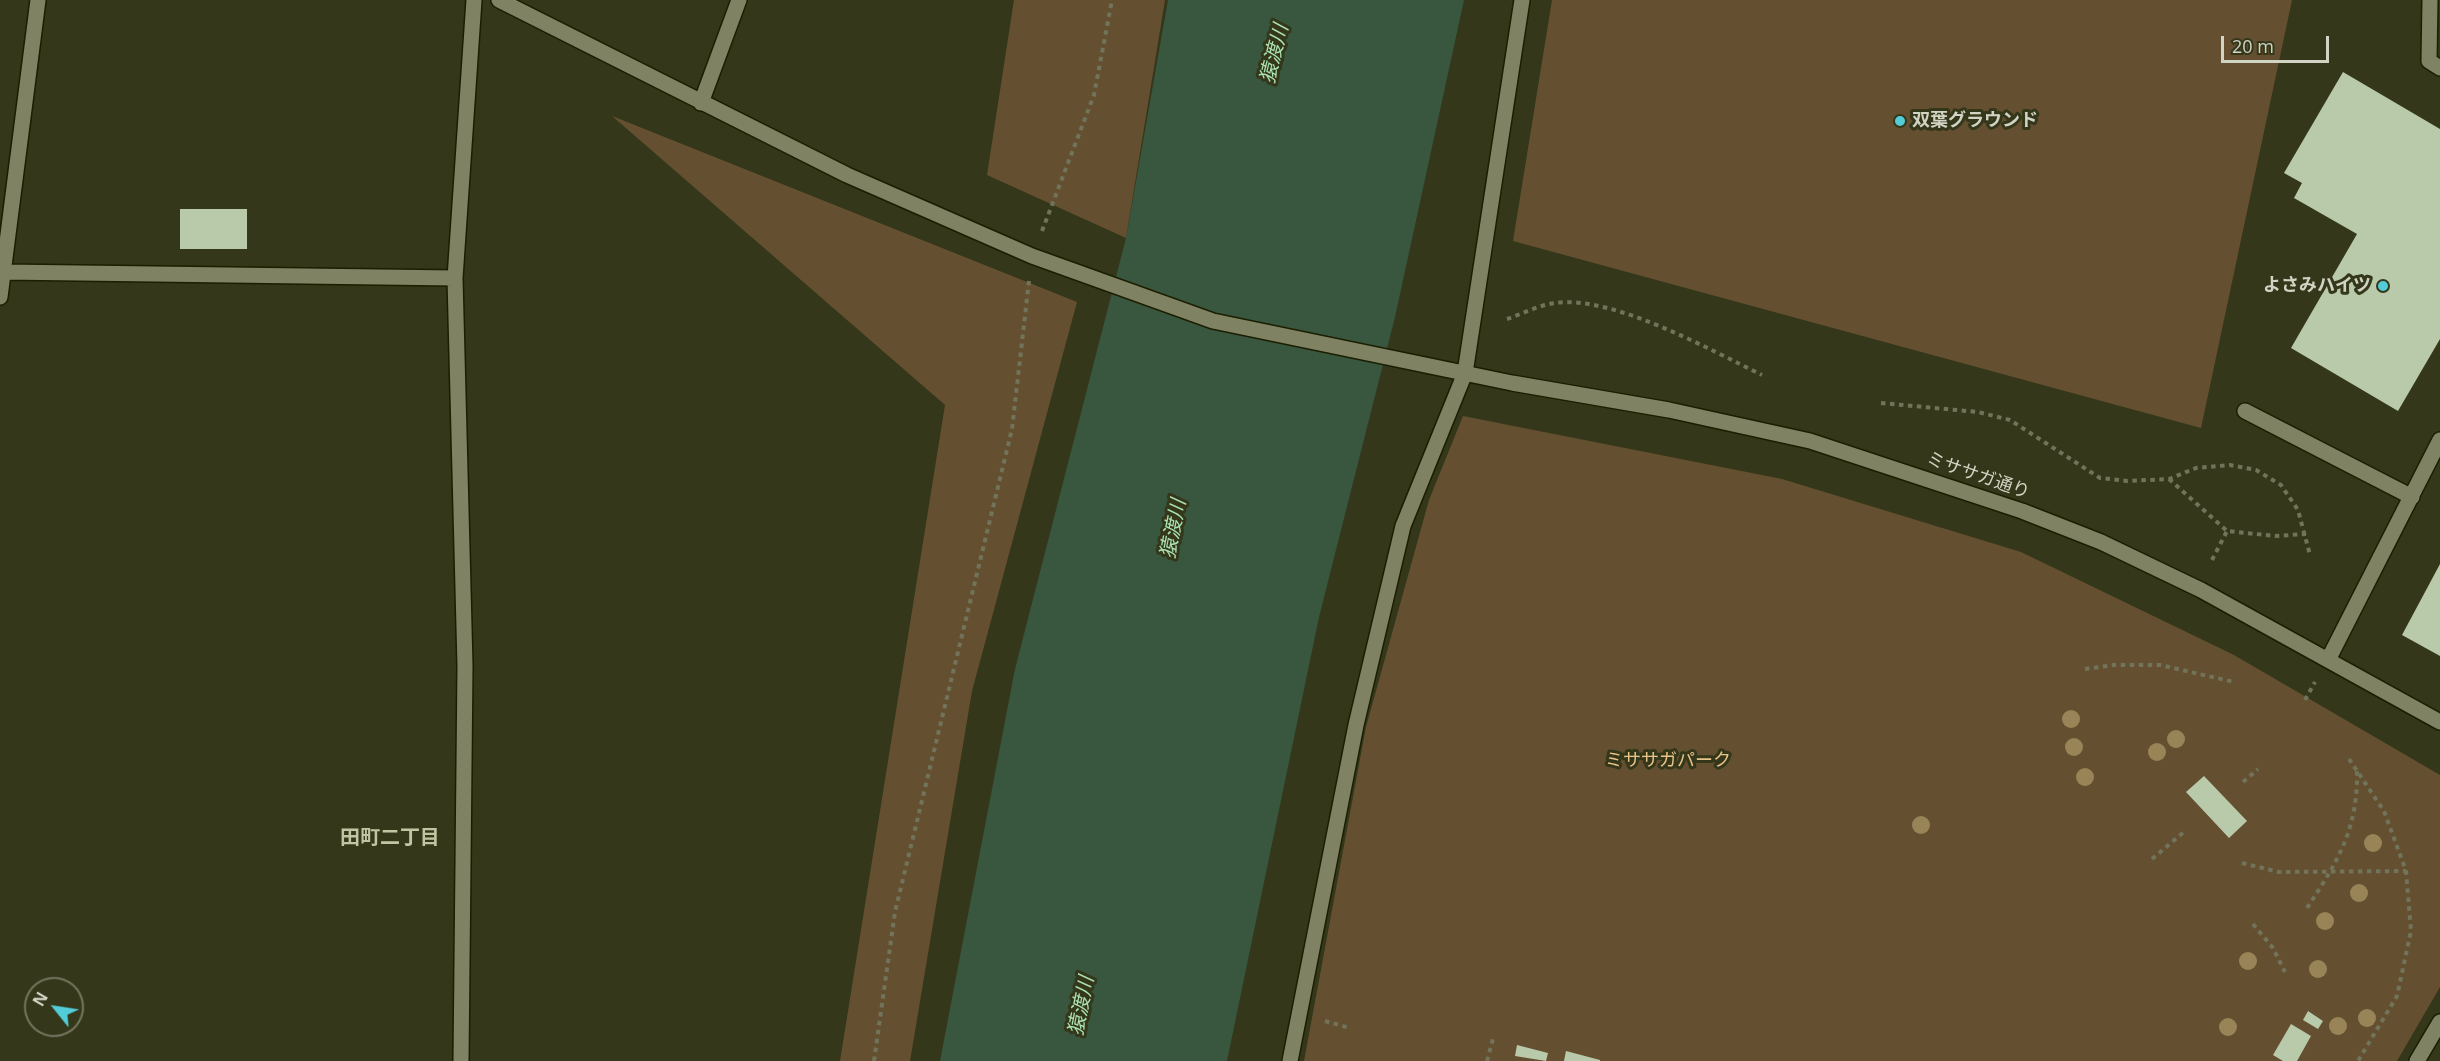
<!DOCTYPE html>
<html>
<head>
<meta charset="utf-8">
<style>
	body { margin:0 }
	#map { position:relative; width:2440px; height:1061px; overflow:hidden; background:#34371a; font-family:"Open Sans",sans-serif }
	canvas { display:block }
	.north { position:absolute; left:24px; top:977px; width:60px; height:60px; box-sizing:border-box; background:#34371a; border:2px solid #73765e; border-radius:50%; rotate:300deg; font-size:16px; font-weight:700; line-height:24px; text-align:center; color:#d1d4c3 }
	.north::after { content:''; display:block; margin:auto; width:21px; height:27px; background:#52ccd6; clip-path:polygon(50% 0,100% 100%,50% 72%,0 100%) }
	.scale { position:absolute; left:2221px; top:36px; width:108px; height:27px; box-sizing:border-box; border:3px solid #d1d4c3; border-top:0; padding-left:8px; font-size:18px; line-height:21px; white-space:nowrap; color:#d1d4c3; -webkit-text-stroke:4px #34371a; paint-order:stroke }
</style>
</head>
<body>
<div id="map">
<canvas width="2440" height="1061"></canvas>
<div class="north">N</div>
<div class="scale">20 m</div>
</div>
<script>
const c = document.querySelector('canvas').getContext('2d');
c.lineJoin = 'round';
function fill(path, color) { c.fillStyle = color; c.fill(path, 'evenodd'); }
function strokePath(path, color, width, dash) { c.strokeStyle = color; c.lineWidth = width; c.lineCap = dash ? 'butt' : 'round'; c.setLineDash(dash || []); c.stroke(path); }
function write(font, color, halo, rows, align = 'center') {
  c.font = font + ' "Open Sans","Noto Sans JP",sans-serif'; c.lineWidth = 6; c.setLineDash([]); c.textBaseline = 'middle'; c.strokeStyle = halo; c.fillStyle = color; for (const [text, x, y, turn = 0] of rows) {
    c.save(); c.translate(x, y); c.rotate((+turn || 0) * Math.PI / 180); c.textAlign = isNaN(turn) ? turn : align; if (halo) c.strokeText(text, 0, 0); c.fillText(text, 0, 0); c.restore();
  }
}
const green = new Path2D(`
	M1014,0H1165L1126,238L987,175Z
	M1552,0H2292L2201,428L1513,241Z
	M612,116L1077,302L972,691L910,1061H840L945,405Z
	M1463,416L1782,479L2021,552L2234,655L2440,775V987L2397,1061H1304L1366,727L1429,500Z`);
const water = new Path2D(`
	M1168,0H1464L1395,317L1319,617L1227,1061H940L1015,669L1126,238Z`);
const building = new Path2D(`
	M2343,72L2440,129V339L2398,411L2291,348L2357,234L2294,198L2302,183L2284,173Z
	M180,209H247V249H180Z
	M2440,564V656L2402,635Z
	M2204,776L2247,821L2229,838L2186,792Z
	M2308,1011L2323,1021L2318,1029L2303,1020Z
	M2291,1024L2311,1036L2297,1061H2283L2273,1055Z
	M1517,1045L1548,1053L1546,1061L1515,1056Z
	M1566,1051L1600,1060V1061H1564Z`);
const path = new Path2D(`
	M1042,231L1094,95L1112,0
	M1507,319C1522,314 1539,305 1555,303C1613,295 1710,350 1762,375
	M1881,403L1978,412L2010,420L2100,478L2127,481L2169,479L2196,468L2230,465L2256,470L2281,485L2298,510L2310,555
	M2169,479L2227,531L2275,536L2306,534
	M2212,560L2227,531
	M2085,669L2114,665H2160L2234,682
	M2305,700L2315,682
	M2349,759L2384,811L2406,871L2411,931L2397,996L2358,1061
	M2243,782L2258,769
	M2152,859L2185,831
	M2242,863L2279,872L2406,871
	M2307,908C2338,861 2358,829 2357,771
	M2253,924L2273,948L2285,972
	M1325,1021L1350,1028
	M874,1061L895,912L1012,429L1029,281
	M1487,1061L1494,1035`);
const minor = new Path2D(`
	M499,0L847,175L1032,256L1213,321L1512,383L1669,410L1810,441L2022,511L2101,542L2201,590L2440,722
	M2430,0L2429,61L2440,68
	M701,103L739,0
	M4,272L455,278
	M0,297L38,0
	M2245,411L2412,497
	M2328,660L2440,440
	M461,1061L465,666L455,278L474,0
	M1290,1061L1356,725L1403,526L1465,373L1522,0
	M2417,1061L2440,1022`);
const trees = [
	[2071,719],
	[2176,739],
	[2074,747],
	[2157,752],
	[2085,777],
	[1921,825],
	[2373,843],
	[2359,893],
	[2325,921],
	[2248,961],
	[2318,969],
	[2367,1018],
	[2338,1026],
	[2228,1027]
];
const markers = [
	[1900,121,6,"#52ccd6"],
	[2383,286,6,"#52ccd6"]
];
const poiNames = [
	["双葉グラウンド",1912,121],
	["よさみハイツ",2371,286,"right"]
];
const streetNames = [
	["ミササガ通り",1978,476,19]
];
const parkNames = [
	["ミササガパーク",1668,761]
];
const waterNames = [
	["猿渡川",1275,54,-76],
	["猿渡川",1174,529,-79],
	["猿渡川",1082,1006,-79]
];
const neighbourhoodNames = [
	["田町二丁目",390,838]
];
fill(green, '#645030');
fill(water, '#38573e');
fill(building, '#b9caab');
strokePath(minor, '#1c1e02', 18);
strokePath(path, '#71745b', 4, [4.5, 4.5]);
strokePath(minor, '#7f8363', 15);
c.fillStyle = '#988457';
for (const [x, y] of trees) { c.beginPath(); c.arc(x, y, 9, 0, 2 * Math.PI); c.fill(); }
for (const [x, y, r, color] of markers) { const dot = new Path2D(); dot.arc(x, y, r, 0, 2 * Math.PI); c.fillStyle = color; c.fill(dot); strokePath(dot, '#34371a', 2); }
write('bold 18px', '#d1d4c3', '#34371a', poiNames, 'left');
write('18px', '#d1d4c3', '#34371a', streetNames);
write('18px', '#eac389', '#34371a', parkNames);
write('italic 20px', '#aae2b4', '#34371a', waterNames);
write('bold 20px', '#c1c5a3', '#34371a', neighbourhoodNames);
</script>
</body>
</html>
